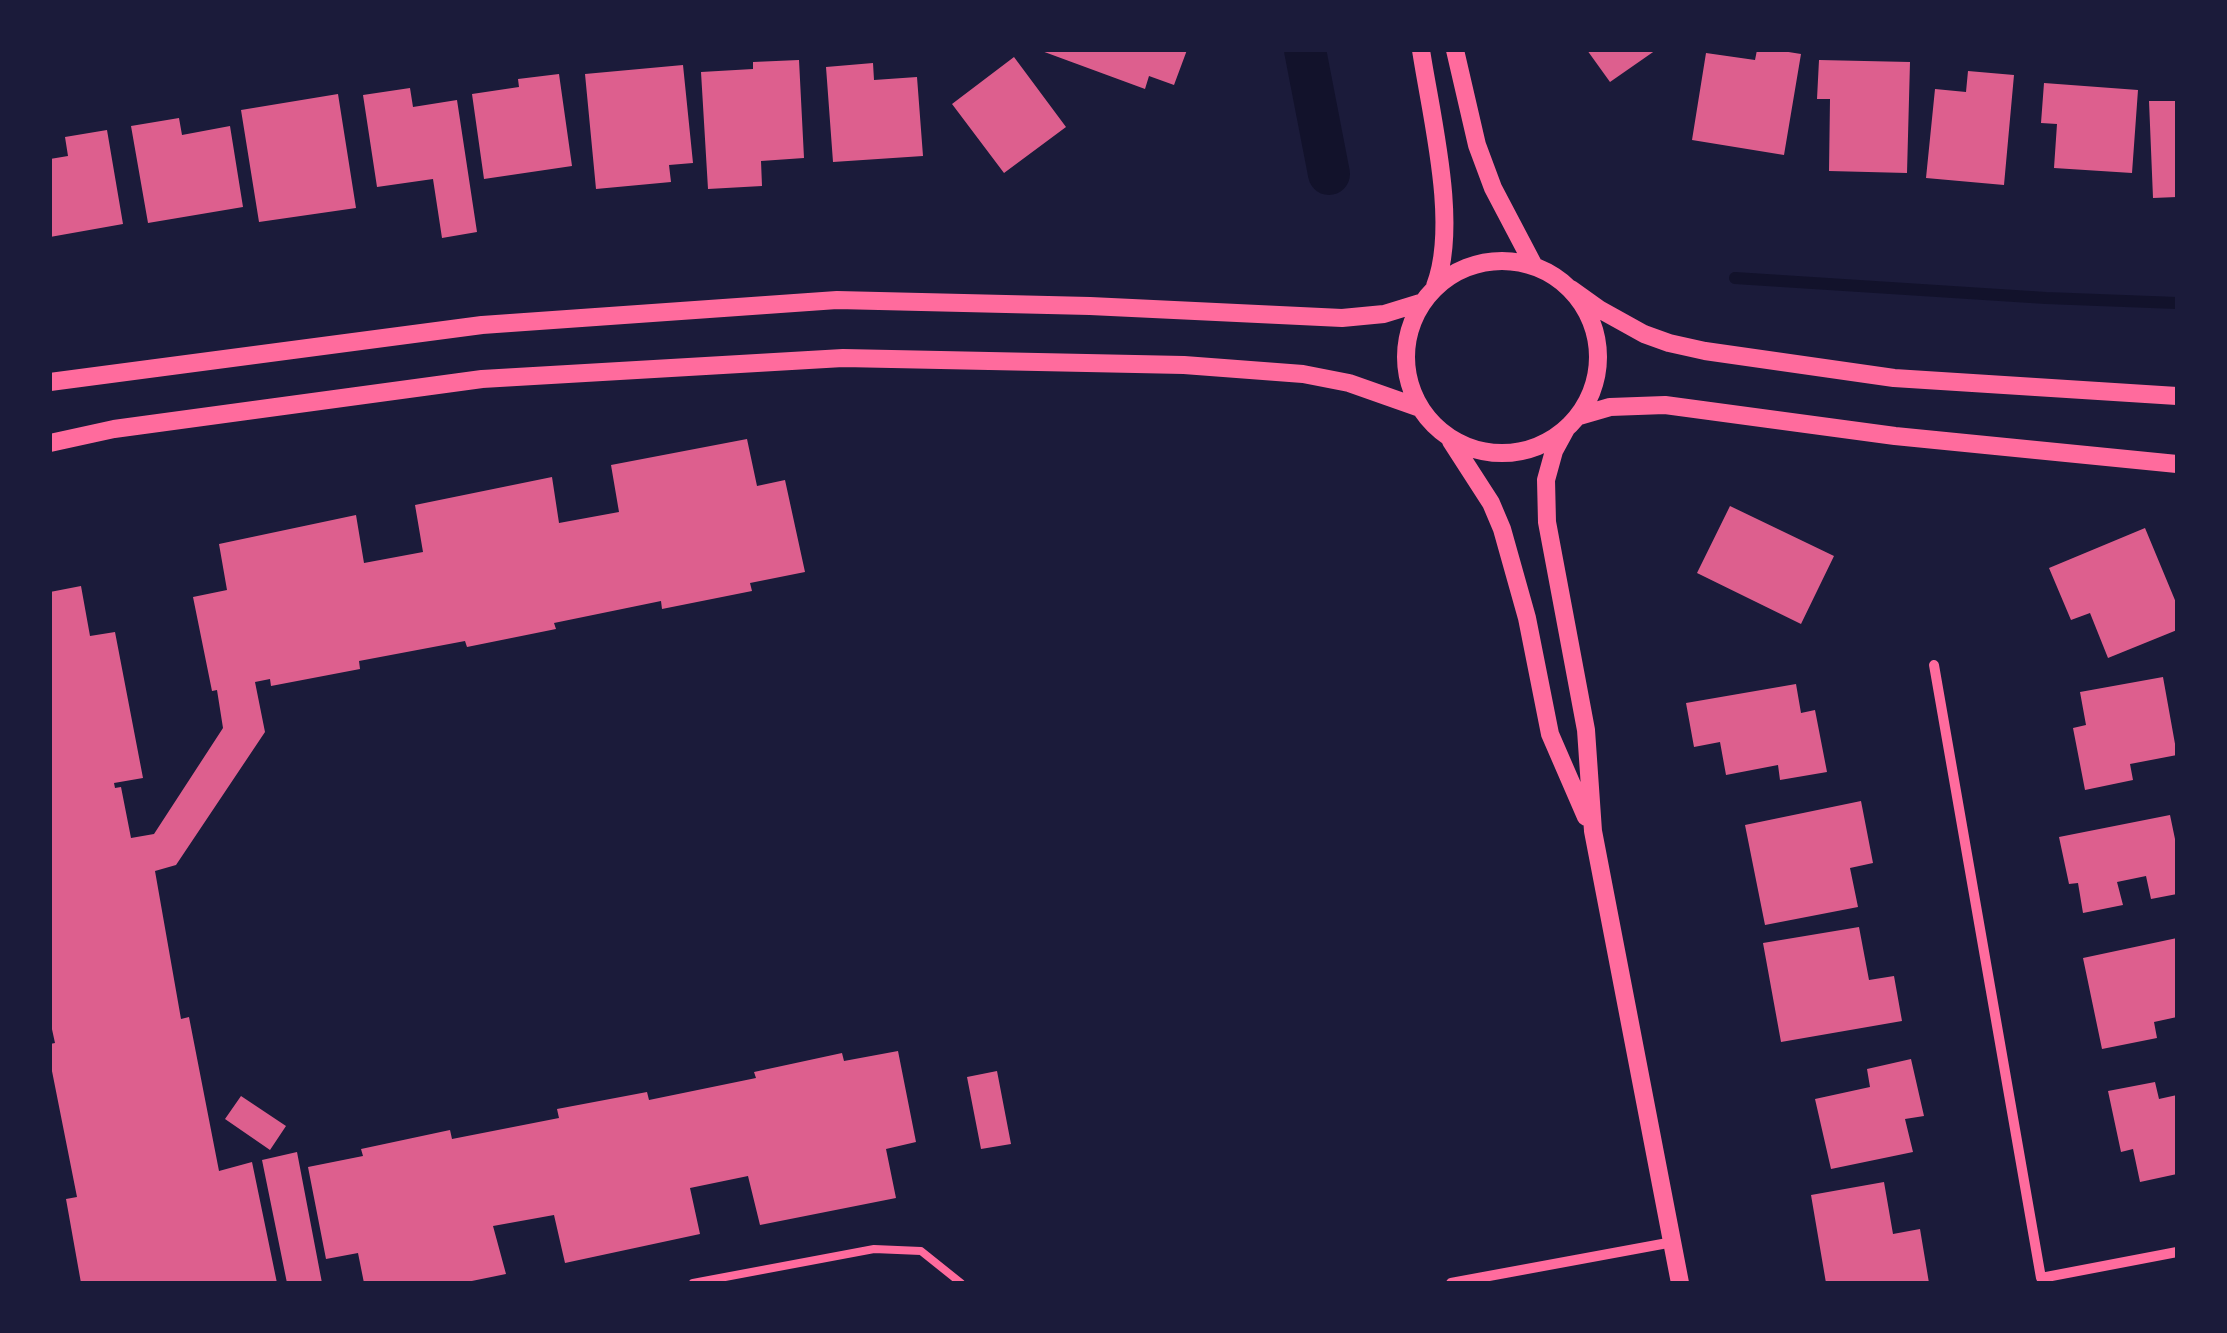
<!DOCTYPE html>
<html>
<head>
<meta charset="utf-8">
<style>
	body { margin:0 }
	#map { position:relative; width:2227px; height:1333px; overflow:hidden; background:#1b1b3a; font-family:Raleway,sans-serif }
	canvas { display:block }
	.frame { position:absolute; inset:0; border:52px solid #1b1b3a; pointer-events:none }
</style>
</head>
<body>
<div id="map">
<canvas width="2227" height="1333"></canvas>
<div class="frame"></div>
</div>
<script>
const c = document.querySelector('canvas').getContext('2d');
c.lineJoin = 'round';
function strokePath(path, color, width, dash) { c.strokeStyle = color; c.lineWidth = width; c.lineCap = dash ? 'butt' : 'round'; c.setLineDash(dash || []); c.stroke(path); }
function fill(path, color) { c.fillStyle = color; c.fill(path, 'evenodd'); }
const stream = new Path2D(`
	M1735,278L2046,298L2177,303`);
const canal = new Path2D(`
	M1305,50L1329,174`);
const building = new Path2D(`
	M1039,50H1187L1174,85L1149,76L1145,89Z
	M1587,50H1656L1610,82Z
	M1757,50H1776L1801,54L1784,155L1692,140L1706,53L1755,60Z
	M1014,57L1066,127L1004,173L952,104Z
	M799,60L804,158L761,161L762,186L708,189L701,72L753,69V62Z
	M1819,60L1910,62L1907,173L1829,171L1830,99H1817Z
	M873,63L874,80L917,77L923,156L833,162L826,67Z
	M683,65L693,163L669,165L671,182L596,189L585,74Z
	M1968,71L2014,75L2004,185L1926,178L1935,89L1966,92Z
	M559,74L572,166L484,179L472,94L519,87L518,79Z
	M2044,83L2138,90L2132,173L2054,168L2057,124L2041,123Z
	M410,88L413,107L457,100L477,232L442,238L433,179L377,187L363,95Z
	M338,94L356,208L259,222L241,110Z
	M2149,101H2177V197L2153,198Z
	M179,118L182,135L230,126L243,207L148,223L131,126Z
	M107,130L123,224L50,237V159L68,156L65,137Z
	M747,439L757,486L785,480L805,572L750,583L752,591L662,609L661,601L554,623L556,629L467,647L465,641L359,661L360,669L271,686L270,679L255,682L265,732L176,865L155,871L181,1019L189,1017L219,1171L252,1162L277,1283H81L66,1199L77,1197L50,1061V1044L55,1043L50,1020V592L81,586L90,636L115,632L143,778L114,783L115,788L121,787L131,838L154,834L223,728L217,690L212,691L193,597L227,590L219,544L356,515L364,563L423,552L415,505L552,477L559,523L619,512L611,465Z
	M1730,506L1834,556L1801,624L1697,573Z
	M2145,528L2177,605V630L2108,658L2090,613L2071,620L2049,568Z
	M2163,677L2177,755L2130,764L2133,780L2085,790L2073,728L2086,725L2080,692Z
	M1796,684L1801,713L1815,710L1827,772L1780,780L1778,765L1726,775L1720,742L1694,747L1686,703Z
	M1861,801L1873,863L1850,868L1858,907L1765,925L1745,825Z
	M2170,815L2175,839H2177V894L2151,899L2146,876L2117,882L2123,905L2083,913L2078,883L2069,884L2059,837Z
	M1859,927L1869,980L1894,976L1902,1021L1781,1042L1763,943Z
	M2177,938V1017L2154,1022L2157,1038L2102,1049L2083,958Z
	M898,1051L916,1142L886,1149L896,1198L760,1225L748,1176L690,1188L700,1234L565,1263L554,1215L493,1226L506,1274L462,1283H364L358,1253L326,1259L308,1167L363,1156L361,1149L450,1130L452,1139L559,1118L557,1109L647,1092L649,1100L756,1078L754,1072L842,1053L844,1061Z
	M1911,1059L1924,1116L1905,1119L1913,1152L1831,1169L1815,1099L1870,1087L1867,1069Z
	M997,1071L1011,1144L981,1149L967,1077Z
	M2155,1082L2159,1099L2177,1095V1174L2140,1182L2133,1149L2121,1152L2108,1091Z
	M241,1096L286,1126L270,1150L225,1119Z
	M297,1152L322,1283H287L262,1160Z
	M1884,1182L1893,1234L1920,1229L1929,1283H1826L1811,1195Z`);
const service = new Path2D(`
	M693,1283L874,1249L921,1251L961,1283`);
const minor = new Path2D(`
	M1934,665L2041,1278L2177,1252
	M1451,1283L1673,1242`);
const tertiary = new Path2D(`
	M1421,50C1431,116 1459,225 1435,286
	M1455,50L1477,145L1493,188L1534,266
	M1406 357a96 96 0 1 1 192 0a96 96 0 1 1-192 0Z
	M1571,289L1599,309L1644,334L1669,343L1705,351L1894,378L2177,396
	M50,382L482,325L837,300L1090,306L1342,318L1384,314L1423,302
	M1579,416L1610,407L1665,405L1895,436L2177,464
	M1566,429L1554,451L1546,480L1547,522L1586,730L1593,831L1680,1283
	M1451,441L1491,503L1502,529L1527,618L1550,734L1586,817
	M50,443L114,429L482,379L843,358L1184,365L1303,374L1349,383L1420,408`);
strokePath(stream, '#12122b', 12);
strokePath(canal, '#12122b', 42);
fill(building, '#dd5f8e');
strokePath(service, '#ff6b9d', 8);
strokePath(minor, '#ff6b9d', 10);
strokePath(tertiary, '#ff6b9d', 18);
</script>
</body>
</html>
